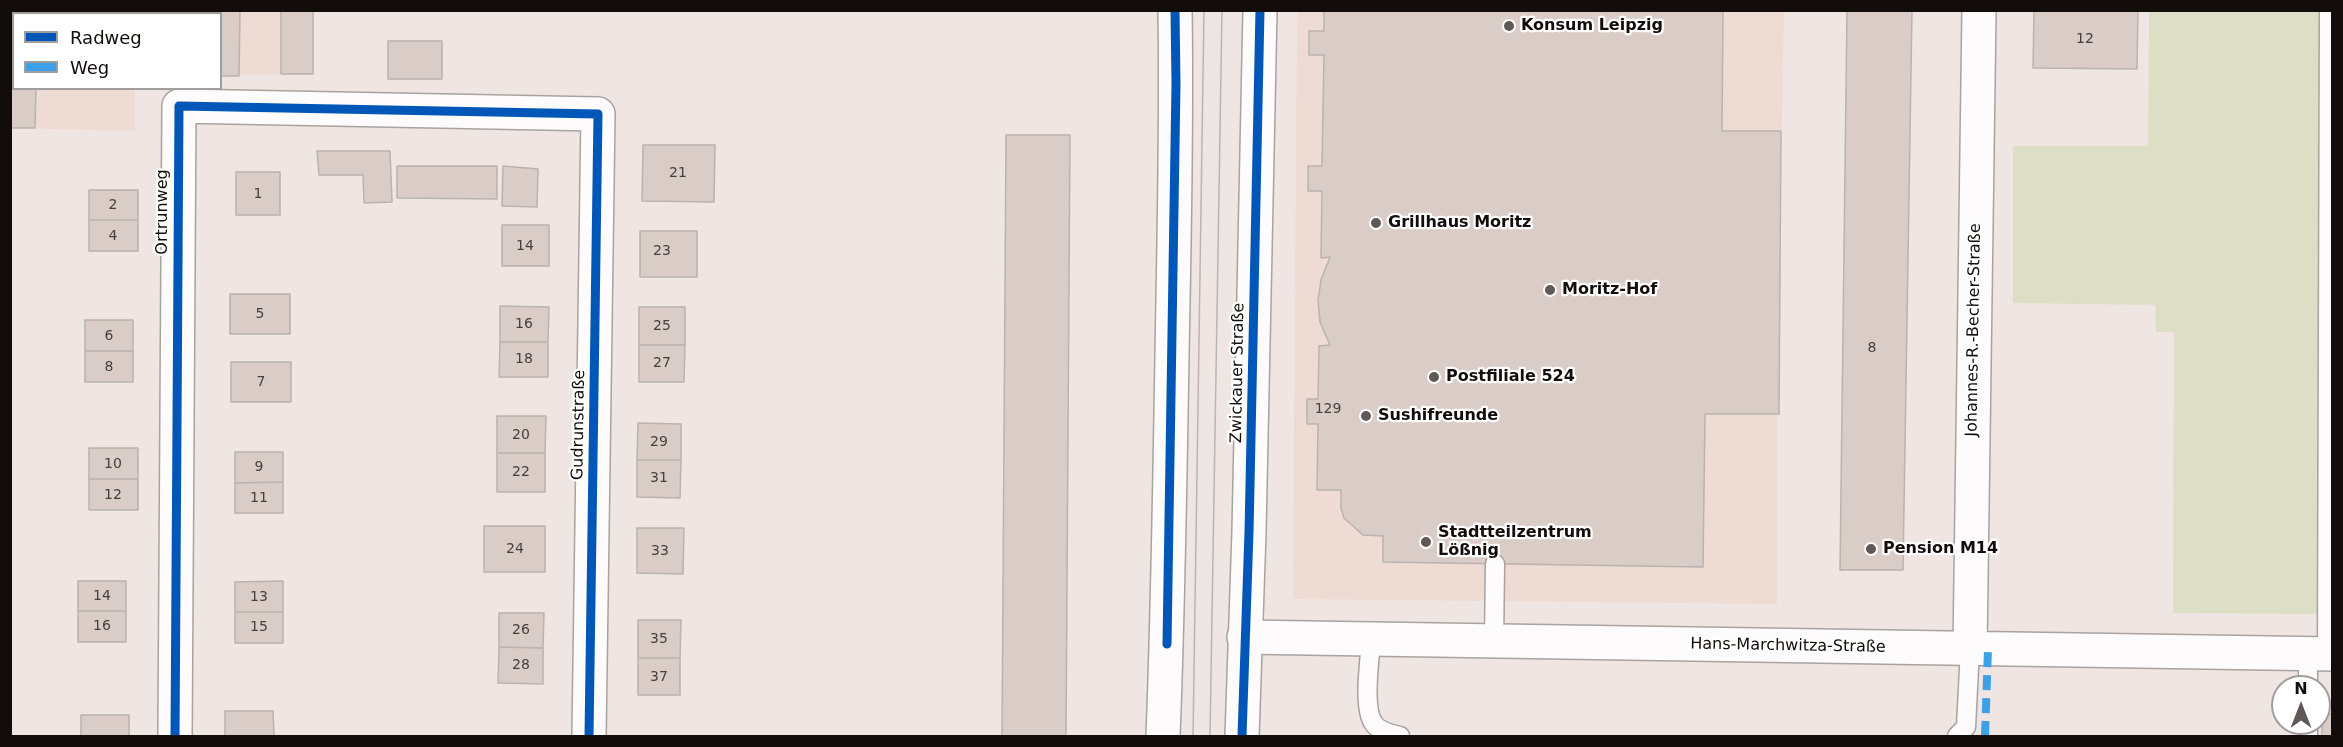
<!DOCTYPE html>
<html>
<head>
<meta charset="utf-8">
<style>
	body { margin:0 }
	#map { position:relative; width:2343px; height:747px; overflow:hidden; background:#efe6e3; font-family:"DejaVu Sans",sans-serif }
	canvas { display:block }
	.frame { position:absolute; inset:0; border:12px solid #120c0a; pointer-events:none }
	.legend { position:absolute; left:12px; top:12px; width:210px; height:78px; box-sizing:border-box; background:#fff; border:2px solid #a09e9d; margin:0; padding:8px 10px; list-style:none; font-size:18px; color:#120c0a }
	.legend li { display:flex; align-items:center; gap:12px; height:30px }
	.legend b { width:30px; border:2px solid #a09e9d }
	.north { position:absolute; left:2271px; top:675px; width:60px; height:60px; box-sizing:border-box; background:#fff; border:2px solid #a09e9d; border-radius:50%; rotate:0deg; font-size:16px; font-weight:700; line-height:24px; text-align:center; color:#120c0a }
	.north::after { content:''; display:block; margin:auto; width:21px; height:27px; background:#5f5856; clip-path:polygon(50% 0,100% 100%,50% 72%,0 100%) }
</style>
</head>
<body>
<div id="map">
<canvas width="2343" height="747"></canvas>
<div class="frame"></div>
<ul class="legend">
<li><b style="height:8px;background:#0057b8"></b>Radweg</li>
<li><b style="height:8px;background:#3da1e9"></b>Weg</li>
</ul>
<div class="north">N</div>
</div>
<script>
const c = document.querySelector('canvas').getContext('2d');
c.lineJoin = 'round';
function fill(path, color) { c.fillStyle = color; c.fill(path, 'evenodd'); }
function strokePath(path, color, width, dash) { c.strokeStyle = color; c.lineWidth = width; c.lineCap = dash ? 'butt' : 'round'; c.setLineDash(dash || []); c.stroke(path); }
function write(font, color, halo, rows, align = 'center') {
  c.font = font + ' "DejaVu Sans",sans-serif'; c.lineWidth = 4.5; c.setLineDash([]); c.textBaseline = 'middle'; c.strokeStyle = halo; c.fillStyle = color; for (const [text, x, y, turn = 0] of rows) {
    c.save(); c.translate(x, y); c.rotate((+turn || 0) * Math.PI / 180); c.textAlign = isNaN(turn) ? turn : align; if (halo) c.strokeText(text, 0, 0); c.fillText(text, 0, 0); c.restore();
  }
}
const built = new Path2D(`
	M11,11H313V74L221,75L220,14H14V88L135,89V131L11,128Z
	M1297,11H1784L1777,414V604L1293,599Z`);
const green = new Path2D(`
	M2149,11H2329L2327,614L2173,613L2174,332H2156L2155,305L2013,303V146H2148Z`);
const building = new Path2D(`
	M10,10H36V14H14V88H36L35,128H10Z
	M77,10H136V14H77Z
	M181,10H240L239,76H220V14H181Z
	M281,10H313V74H281Z
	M1324,10H1723L1722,131H1781L1779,414H1705L1703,567L1383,562V536L1363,535L1344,518L1341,508V490H1317L1318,424H1307V399H1318L1319,346L1330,345L1320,322L1318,300L1321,280L1330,257L1321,258L1322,191H1308V166H1322L1324,55H1309V31H1324Z
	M1847,10H1912L1903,570H1840Z
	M2034,10H2138L2137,69L2033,68Z
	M388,41H442V79H388Z
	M1006,135H1070L1066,736H1002Z
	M643,145H715L714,202L642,201Z
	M317,151H390L392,202L364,203L363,175H319Z
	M397,166H497V199L397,198Z
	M503,166L538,169L537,207L502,206Z
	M236,172H280V215H236Z
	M89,190H138V220H89Z
	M89,220H138V251H89Z
	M502,225H549V266H502Z
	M640,231H697V277H640Z
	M230,294H290V334H230Z
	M500,306L549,307L548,342H500Z
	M639,307H685V345H639Z
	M85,320H133V351H85Z
	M500,342H548V377H499Z
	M639,345H685L684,382H639Z
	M85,351H133V382H85Z
	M231,362H291V402H231Z
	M497,416H546L545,453H497Z
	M638,423L681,424V460H637Z
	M89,448H138V479H89Z
	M235,452H283V482L235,483Z
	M497,453H545V492H497Z
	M637,460H681L680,498L637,497Z
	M89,479H138V510H89Z
	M283,482V513H235V483Z
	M484,526H545V572H484Z
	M637,528H684L683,574L637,573Z
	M78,581H126V611H78Z
	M283,581V612H235V582Z
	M78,611H126V642H78Z
	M235,612H283V643H235Z
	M499,613H544L543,648L499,647Z
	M638,620H681L680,658H638Z
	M499,647L543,648V684L498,683Z
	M638,658H680V695H638Z
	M225,711H273L274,736H225Z
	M2322,714H2332V736H2322Z
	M81,715H129V736H81Z`);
const service = new Path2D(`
	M1371,640C1370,660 1362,708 1374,724C1380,732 1391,734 1400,736
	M1494,641L1495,564
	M2327,654L2329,10
	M2308,687V654
	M1957,736L1966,727L1970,649
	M2308,736V723`);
const minor = new Path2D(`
	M1244,637L2332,654
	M1970,649L1979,10
	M175,736L179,106L598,114L589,736`);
const secondary = new Path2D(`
	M1163,736C1168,610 1170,482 1172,355C1174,240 1177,125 1175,10
	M1242,736L1249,532L1260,10`);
const tram = new Path2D(`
	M1193,736L1204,10
	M1210,736L1222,10`);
const quiet = new Path2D(`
	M1985,736L1988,649`);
const cycleway = new Path2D(`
	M1167,644L1176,84L1175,10
	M175,736L179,106L598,114L589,736
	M1242,736L1249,532L1260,10`);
const markers = [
	[1509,26,6,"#5f5856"],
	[1376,223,6,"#5f5856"],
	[1550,290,6,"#5f5856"],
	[1434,377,6,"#5f5856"],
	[1366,416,6,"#5f5856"],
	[1426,542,6,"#5f5856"],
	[1871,549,6,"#5f5856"]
];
const numberNames = [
	["12",2085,39],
	["21",678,173],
	["1",258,194],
	["2",113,205],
	["4",113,236],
	["14",525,246],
	["23",662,251],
	["5",260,314],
	["16",524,324],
	["25",662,326],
	["6",109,336],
	["8",1872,348],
	["18",524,359],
	["27",662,363],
	["8",109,367],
	["7",261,382],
	["129",1328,409],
	["20",521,435],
	["29",659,442],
	["10",113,464],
	["9",259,467],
	["22",521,472],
	["31",659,478],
	["12",113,495],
	["11",259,498],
	["24",515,549],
	["33",660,551],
	["14",102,596],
	["13",259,597],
	["16",102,626],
	["15",259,627],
	["26",521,630],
	["35",659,639],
	["28",521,665],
	["37",659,677]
];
const poiNames = [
	["Konsum Leipzig",1521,26],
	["Grillhaus Moritz",1388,223],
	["Moritz-Hof",1562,290],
	["Postfiliale 524",1446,377],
	["Sushifreunde",1378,416],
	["Stadtteilzentrum",1438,533],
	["Lößnig",1438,551],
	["Pension M14",1883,549]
];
const streetNames = [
	["Ortrunweg",163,212,-90],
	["Johannes-R.-Becher-Straße",1974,330,-89],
	["Zwickauer Straße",1238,373,-89],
	["Gudrunstraße",579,425,-89],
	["Hans-Marchwitza-Straße",1788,646,1]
];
fill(built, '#eddbd4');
fill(green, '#dcdfc5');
fill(building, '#daccc6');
strokePath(building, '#bab3b0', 1.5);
strokePath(service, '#a9a29f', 21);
strokePath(minor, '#a9a29f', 36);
strokePath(secondary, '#a9a29f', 36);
strokePath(service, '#fdfbfb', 18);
strokePath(minor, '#fdfbfb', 33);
strokePath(secondary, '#fdfbfb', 33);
strokePath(tram, '#b8b6b5', 1.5);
strokePath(quiet, '#3da1e9', 8, [15, 8]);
strokePath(cycleway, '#0057b8', 9);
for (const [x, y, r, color] of markers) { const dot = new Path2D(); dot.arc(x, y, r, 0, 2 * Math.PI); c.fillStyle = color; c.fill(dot); strokePath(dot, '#fff', 2); }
write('14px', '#473f3c', null, numberNames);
write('bold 16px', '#120c0a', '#fff', poiNames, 'left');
write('16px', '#120c0a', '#fff', streetNames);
</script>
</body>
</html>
